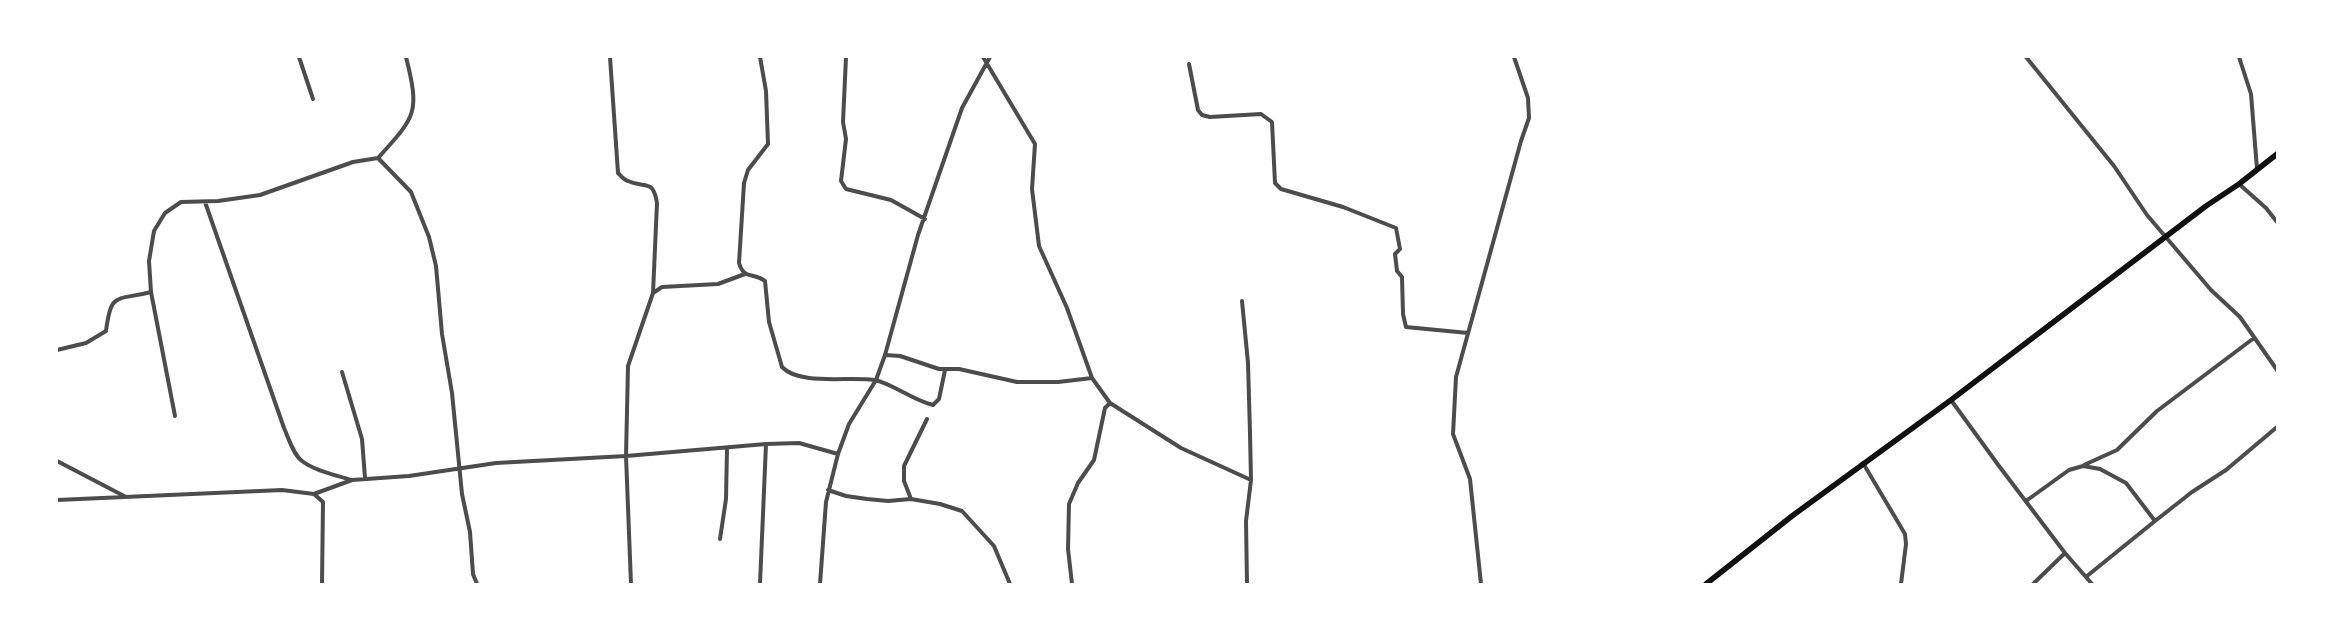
<!DOCTYPE html>
<html>
<head>
<meta charset="utf-8">
<style>
	body { margin:0 }
	#map { position:relative; width:2334px; height:641px; overflow:hidden; background:#fff; font-family:"Titillium Web",sans-serif }
	canvas { display:block }
	.frame { position:absolute; inset:0; border:58px solid #fff; pointer-events:none }
</style>
</head>
<body>
<div id="map">
<canvas width="2334" height="641"></canvas>
<div class="frame"></div>
</div>
<script>
const c = document.querySelector('canvas').getContext('2d');
c.lineJoin = 'round';
function strokePath(path, color, width, dash) { c.strokeStyle = color; c.lineWidth = width; c.lineCap = dash ? 'butt' : 'round'; c.setLineDash(dash || []); c.stroke(path); }
const minor = new Path2D(`
	M299,57L313,99
	M610,57L618,173C621,176 624,180 628,181C645,189 653,178 657,203L653,293
	M760,57L766,91L768,144L748,170L744,183L739,263C744,280 753,272 765,281L769,322L782,367C800,386 849,376 874,380C892,383 912,400 933,405L939,399L945,370
	M846,57L843,122L846,139L841,181L846,189L891,200L925,219
	M983,57L1035,144L1032,189L1039,246L1067,308L1092,378L1110,403L1105,408L1094,460L1078,483L1069,504L1068,549L1072,584
	M2026,57L2114,166L2147,215L2211,290L2240,317L2277,370
	M2239,57L2251,94L2257,169
	M1189,64L1198,110L1202,115L1210,117L1261,114L1272,122L1275,183L1281,189L1343,207L1396,228L1400,249L1395,254L1397,271L1402,277L1403,314L1406,327L1468,333
	M378,158L411,192L429,237L436,266L442,334L452,393L462,494L470,532L473,574L477,584
	M2239,184L2266,208L2277,222
	M205,202L284,428C289,439 293,454 302,461C315,471 336,475 351,480
	M151,292L175,416
	M1242,301L1248,363L1250,433L1251,480L1246,521L1247,584
	M57,350L86,343L106,331C111,291 116,301 151,292L149,261L154,231L165,213L181,202L218,201L260,195L353,162L378,158C416,116 420,113 406,57
	M885,355L900,356L939,369H959L1017,382H1058L1092,378
	M342,372L362,439L365,478
	M1951,400L1999,466L2065,553L2092,584
	M1110,403L1181,448L1251,480
	M57,461L126,497
	M1863,463L1905,534L1906,544L1901,584
	M2084,465L2117,450L2157,411L2254,338
	M828,490L846,496L867,499L888,501L911,499L940,504L962,511L994,546L1010,584
	M314,494L323,502L322,584
	M911,499L904,481V466L927,419
	M57,500L282,490L314,494L352,480L409,476L496,463L626,456L766,444L799,443L838,454
	M2026,501L2069,470L2083,466L2100,469L2126,483L2155,521L2192,492L2226,470L2277,427
	M720,539L726,499L727,448
	M2087,576L2155,521
	M631,584L626,456L628,366L653,293L662,287L718,284L745,274
	M760,584L766,444
	M820,584L826,502L838,454L849,424L876,380L885,355L918,235L962,108L990,57
	M1481,584L1470,479L1453,434L1456,377L1521,141L1529,118L1528,98L1514,57
	M2033,584L2065,553`);
const secondary = new Path2D(`
	M1706,584L1792,516L1951,400L2206,206L2239,184L2277,154`);
strokePath(minor, '#4c4c4c', 4);
strokePath(secondary, '#111', 5.5);
</script>
</body>
</html>
